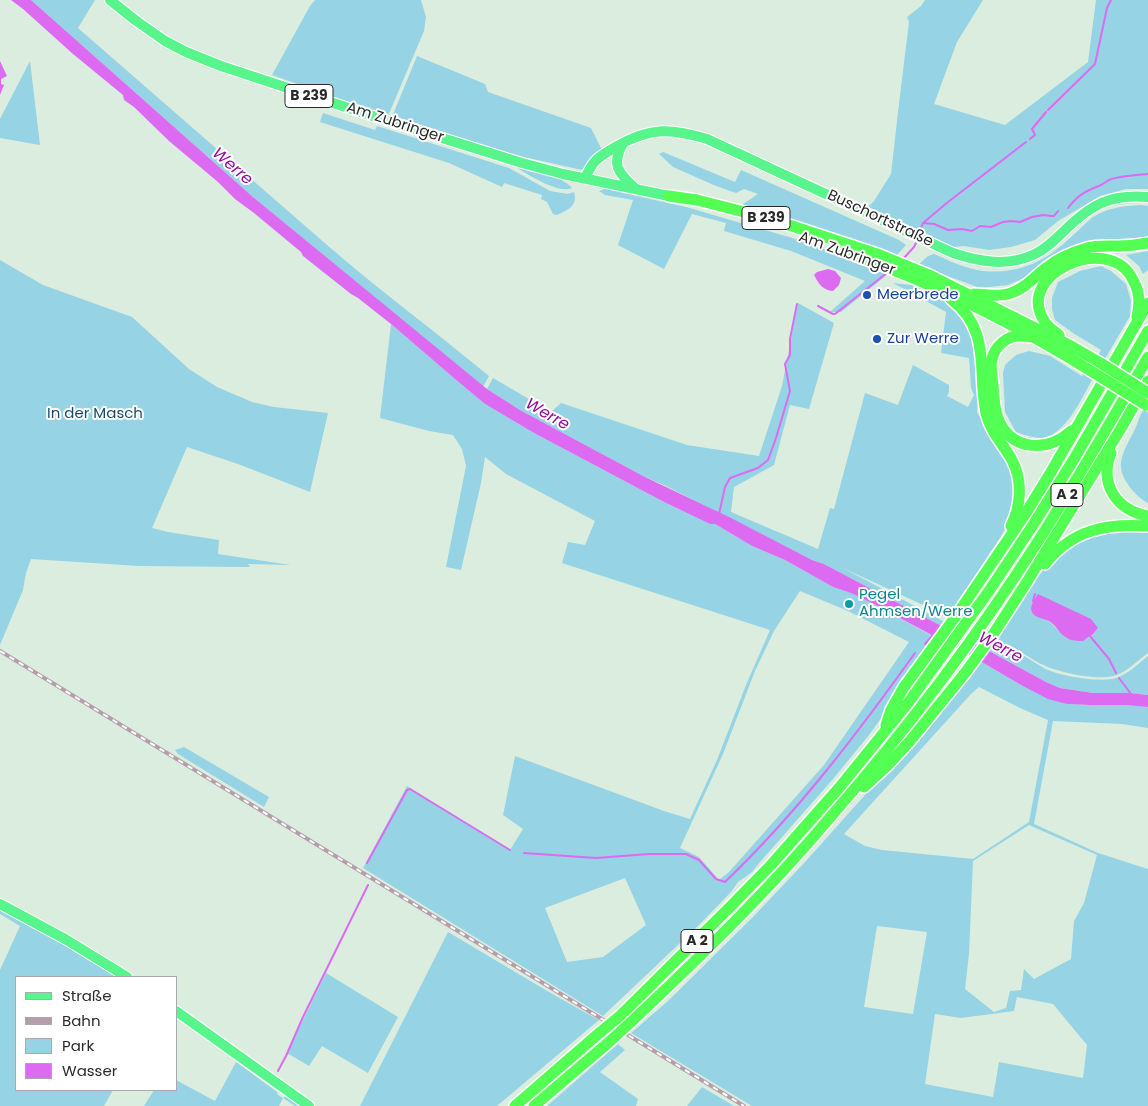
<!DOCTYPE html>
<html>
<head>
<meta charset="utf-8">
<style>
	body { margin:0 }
	#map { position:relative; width:1148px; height:1106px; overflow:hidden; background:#dbedde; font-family:Poppins,sans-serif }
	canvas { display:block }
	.legend { position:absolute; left:15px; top:976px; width:162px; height:115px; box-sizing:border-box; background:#fff; border:1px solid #aaa; margin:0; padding:6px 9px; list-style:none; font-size:15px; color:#2a2a2a }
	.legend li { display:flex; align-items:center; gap:10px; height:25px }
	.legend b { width:25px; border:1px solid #aaa }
</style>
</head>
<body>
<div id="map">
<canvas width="1148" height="1106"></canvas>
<ul class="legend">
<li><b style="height:6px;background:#58f58c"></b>Straße</li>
<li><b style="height:6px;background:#b59eab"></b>Bahn</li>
<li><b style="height:14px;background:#96d3e5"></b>Park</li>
<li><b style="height:14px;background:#dc6bf2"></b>Wasser</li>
</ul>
</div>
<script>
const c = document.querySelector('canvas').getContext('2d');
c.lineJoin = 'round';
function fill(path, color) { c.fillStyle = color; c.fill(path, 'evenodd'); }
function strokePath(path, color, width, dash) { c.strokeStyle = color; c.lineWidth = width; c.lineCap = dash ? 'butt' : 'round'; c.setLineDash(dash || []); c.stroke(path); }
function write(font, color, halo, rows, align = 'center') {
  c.font = font + ' Poppins,sans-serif'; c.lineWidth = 4; c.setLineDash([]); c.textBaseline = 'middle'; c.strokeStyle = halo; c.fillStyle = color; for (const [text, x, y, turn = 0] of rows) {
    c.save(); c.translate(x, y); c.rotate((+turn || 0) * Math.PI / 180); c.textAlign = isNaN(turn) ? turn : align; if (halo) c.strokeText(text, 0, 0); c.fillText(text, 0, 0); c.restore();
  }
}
const green = new Path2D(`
	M31,0H95L78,28C161,100 244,173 327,245C380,291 436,332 489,376L483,387L253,197Z
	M315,0H421L426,17L424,31L388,116L272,75L310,6Z
	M925,0H983L957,42L934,104L1005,125L1088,62L1096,0H1148V189H1126L1100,196L1058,221L1035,240L1011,247L989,250L964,246L951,247L867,208L874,201L891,174L898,112L909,22L907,17L921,6Z
	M417,56L485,84L488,92L591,128L602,150L582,170L493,150L392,117Z
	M30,61L40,145L0,138V119Z
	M323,113L375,130L377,126L509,168L550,191L568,194L574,192C578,206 568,210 557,215L553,214L547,202L541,199L542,195L504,183L502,187L449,163L320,122Z
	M663,152L735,182L741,170L899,240L906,245L896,256C846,234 793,221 740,206L758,194L744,189L736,193L716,186L673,167L659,154Z
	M511,164C526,169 563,176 572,188C558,195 524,172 511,164Z
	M605,189L686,207L806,242L888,274L841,312H830L865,281L791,251L724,231L726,223L692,214L664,269L618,245L633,200L605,195L599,191Z
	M1141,205L1148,206V237L1137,240H1096L1078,245L1043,263L1031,275L1008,285L980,288L918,265L928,256L934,254C948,260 962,267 977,270C1003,275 1032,268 1053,252C1063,245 1072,236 1082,227C1085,224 1089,220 1093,217C1107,208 1124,206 1141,205Z
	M1148,251V270L1143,274L1139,266L1126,255Z
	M0,260L43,285L132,317L189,369L217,387L252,402L274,407L328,413L310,492L238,464L187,447L152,528L168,532L219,540L218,554L291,565L248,564L250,567H248L139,566L31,559L26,573L23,590L0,645Z
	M1101,266L1111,271L1126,284L1131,301L1130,316L1105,359L1098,356L1101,350L1073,333L1055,320L1052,309V298L1058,282L1080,271Z
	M893,283L919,286L931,292L953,306L963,316L974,341L979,395L977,412C1002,448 1027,483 1006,527C1001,538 992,549 986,559C973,579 962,599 949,617L843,568L945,622L942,626L824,564L812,560L664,485L645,477L520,410L487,389L493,378L551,412L561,403L687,445L759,456L782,386L798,303L834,323L809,409L790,405L774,465L734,487L731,512L818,549L830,508L834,509L865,393L898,405L913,365L949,385V392L947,396L968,407L974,395L971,388L969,358L941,353L946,312Z
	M391,324L455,379L485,404L534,433L664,502L710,524H715L752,546L785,560L833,587L851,593L870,602L934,637L906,678L882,717L869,735L833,779L760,862L752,872L738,882L731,892L700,924L603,1016L363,868L407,786L510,850L523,829L503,815L515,756L664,811L690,819L717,760L746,685L770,630L562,563L568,542L585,545L595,521L506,474L485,457L481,483L461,570L446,567L466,466L462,449L453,435L429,431L380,418ZM800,591L848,611L909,642L824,765L729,872L719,880L699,857L680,848L723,754L755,671L774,631ZM625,878L646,925L603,957L567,962L545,908Z
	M1029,351L1050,356L1082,376L1084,373L1093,378C1083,396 1068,430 1047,437C1038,440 1025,435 1016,432L1005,412L1003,373L1005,365L1016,355Z
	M1144,409L1148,413V503C1137,498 1121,479 1121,467C1120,454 1131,438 1136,427C1138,421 1140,415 1144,409Z
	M1148,530V653C1138,660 1129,670 1117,675C1099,682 1056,672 1039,663C1030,658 1021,651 1012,647C1007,644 1000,644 994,643C1024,597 1048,545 1105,531C1117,528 1136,530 1148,530ZM1048,621L1098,628C1090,638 1086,642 1074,640C1069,639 1066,638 1063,635C1057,631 1054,624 1048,621Z
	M992,645C998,646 1005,646 1011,649C1023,654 1033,662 1044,668C1058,676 1101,683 1116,678C1128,674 1138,664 1148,656V695L1130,693H1093L1060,688L1046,682L988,650Z
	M980,661L1021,685L1067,704L1090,705H1125L1148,707V728L1122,724L1053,721L1034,824L1098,853L1148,869V1106H752L631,1033L668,1001L753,917L806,861L873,786L901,758L961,689ZM979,687L1020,708L1048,720L1029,822L973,859L882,850L865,846L844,834L971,694ZM1029,825L1097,855L1084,903L1074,921L1071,959L1034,979L1024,969L1021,990L1010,991L1006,1008L994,1012L965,989L969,954L973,861ZM877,926L927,932L913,1014L864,1007ZM1017,997L1053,1004L1087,1045L1083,1078L999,1062L993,1097L925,1084L935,1014L961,1018L1014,1011Z
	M184,747L269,797L264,807L178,754L175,750Z
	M0,910L61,942L118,977H16V1090H113L104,1106H0V970L20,926L0,914Z
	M448,932L554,995L599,1020L497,1106H360Z
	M326,973L398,1017L368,1073L322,1046L309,1066L287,1053Z
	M618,1044L625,1050L600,1072L638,1099L636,1106H547Z
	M236,1062L277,1092L278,1095L283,1098L288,1096L301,1106H295L283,1098L279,1106H144L154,1090H176V1080L215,1101Z
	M702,1087L734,1106H687Z`);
const water = new Path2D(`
	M11,0H31L253,197L487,389L520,410L645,477L729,517L812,560L824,564L991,652L1046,682L1060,688L1093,693H1130L1148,695V707L1125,705H1090L1067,704L1048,699L1021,685L980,661L870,602L851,593L833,587L785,560L752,546L715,524H710L664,502L534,433L485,404L455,379L391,324L358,298L351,294L303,256L301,252L254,213L235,199L218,182L169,141L134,107L124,100L123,95L73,54L23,9Z
	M0,61L7,76L1,79V84L4,85L0,95Z
	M828,269L835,271L841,278L839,285L833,291C822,290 819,284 814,275L817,272Z
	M1038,594L1091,619L1098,628L1093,634L1083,641C1077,641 1071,641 1067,638C1059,634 1056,625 1049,621C1044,618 1034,618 1032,612C1029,607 1035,598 1038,594Z`);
const stream = new Path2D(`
	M1048,110L1095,64L1107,8L1111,0
	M1030,139L1035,135L1032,129L1046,112
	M1068,208C1077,196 1085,191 1099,186C1103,184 1106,182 1109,180C1118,176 1138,175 1148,174
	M923,223L934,224L948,230L962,229L972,231L980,226L991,227L1003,222L1011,221L1020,222L1032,217L1043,215L1051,216H1054L1058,211
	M919,234L923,223L948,202L1026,142
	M903,259L914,247L917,241
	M818,306L833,314H835L888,272
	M719,514L725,487L730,478L758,468L768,460L776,438L790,391L785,364L790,355V339L797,304
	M1035,603L1033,601L1035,594
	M1090,636L1109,659L1116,673
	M925,644L933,635
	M1119,678L1131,694
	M524,853L596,858L649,854H686L699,860L716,879L725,882C797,813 857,734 915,653
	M367,863L407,790L410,789L510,850
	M278,1071L286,1056L303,1017L368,885`);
const major = new Path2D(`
	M110,0L135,20L165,41L186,52L221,66L388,121L522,163L563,174L669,196
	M623,143C611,165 618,173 635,188
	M585,178C595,157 598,158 617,146C651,127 671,128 707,139L953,253C980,262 1008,267 1035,254C1047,248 1056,239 1065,230C1092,204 1110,194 1148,197
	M0,904L65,939L127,977
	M176,1011L309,1106`);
const highway = new Path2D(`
	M669,196L697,200L752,214L792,226L880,255L929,275L1071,346L1102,364
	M854,255C939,285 1019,326 1096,374
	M974,294C986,294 997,297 1008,294C1024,290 1034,277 1046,268C1057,259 1073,252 1087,248C1097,245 1107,246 1118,246C1128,246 1138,245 1148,243
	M951,299C992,331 977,370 986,413C990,431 1003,444 1012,460C1023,481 1021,506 1011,526
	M1059,335C1054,331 1048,327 1045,322C1012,274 1110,231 1133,280C1140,292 1140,303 1137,317
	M1031,337C1027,336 1023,336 1019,336C1007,336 995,346 992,359C990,367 992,377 993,385C994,398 994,412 1000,423C1015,452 1049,451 1071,431
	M1111,453C1099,484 1116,510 1148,516
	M1045,564C1072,530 1106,523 1148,526
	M886,725L891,710L904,687L956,616L1024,516L1051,472L1148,303
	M864,787L887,766L910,741L965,673L992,636L1025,585L1120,430L1148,381
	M621,1015L731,906L771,865L839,788L908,703L989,591L1033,525L1074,459L1148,331
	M632,1021C702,955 771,888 833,814C907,729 976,638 1037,543C1076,482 1112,420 1148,357
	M515,1106L597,1035
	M534,1106L608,1043`);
const rail = new Path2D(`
	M0,651L744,1106`);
const highwayBridge = new Path2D(`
	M1102,364L1148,393
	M1096,374L1146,405
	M597,1035L621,1015
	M608,1043L632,1021`);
const markers = [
	[867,295,5,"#1a4fb4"],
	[877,339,5,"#1a4fb4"],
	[849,604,5,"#0f9aa8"]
];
const shields = [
	[309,96,48],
	[766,218,48],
	[1067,495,32],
	[697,941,32]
];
const shieldNames = [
	["B 239",309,96],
	["B 239",766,218],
	["A 2",1067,495],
	["A 2",697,941]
];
const streetNames = [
	["Am Zubringer",395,123,18],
	["Buschortstraße",880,219,25],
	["Am Zubringer",847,254,20]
];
const transitNames = [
	["Meerbrede",877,295],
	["Zur Werre",887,339]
];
const parkNames = [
	["In der Masch",95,414]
];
const cultureNames = [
	["Pegel",859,595],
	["Ahmsen/Werre",859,612]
];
const waterNames = [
	["Werre",232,167,41],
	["Werre",547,415,30],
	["Werre",1000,648,28]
];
fill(green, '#96d3e5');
fill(water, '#dc6bf2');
strokePath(stream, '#dc6bf2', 2);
strokePath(major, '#fff', 12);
strokePath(highway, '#fff', 14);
strokePath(major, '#58f58c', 10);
strokePath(highway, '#54ff54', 11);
strokePath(rail, '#b59eab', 4);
strokePath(rail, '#fff', 2, [5.5]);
strokePath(highwayBridge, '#fff', 14, []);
strokePath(highwayBridge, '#54ff54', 11);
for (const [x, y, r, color] of markers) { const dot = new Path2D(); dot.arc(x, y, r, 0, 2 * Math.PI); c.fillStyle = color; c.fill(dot); strokePath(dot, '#fff', 2); }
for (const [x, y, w] of shields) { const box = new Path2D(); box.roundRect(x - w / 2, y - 11.5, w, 23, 4); c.fillStyle = '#fff'; c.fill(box); strokePath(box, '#2a2a2a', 1); }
write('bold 14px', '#2a2a2a', null, shieldNames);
write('15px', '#2a2a2a', '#fff', streetNames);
write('15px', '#164399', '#fff', transitNames, 'left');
write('15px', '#184c69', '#fff', parkNames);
write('15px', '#0d838f', '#fff', cultureNames, 'left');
write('italic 16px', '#92099f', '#fff', waterNames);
</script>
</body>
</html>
